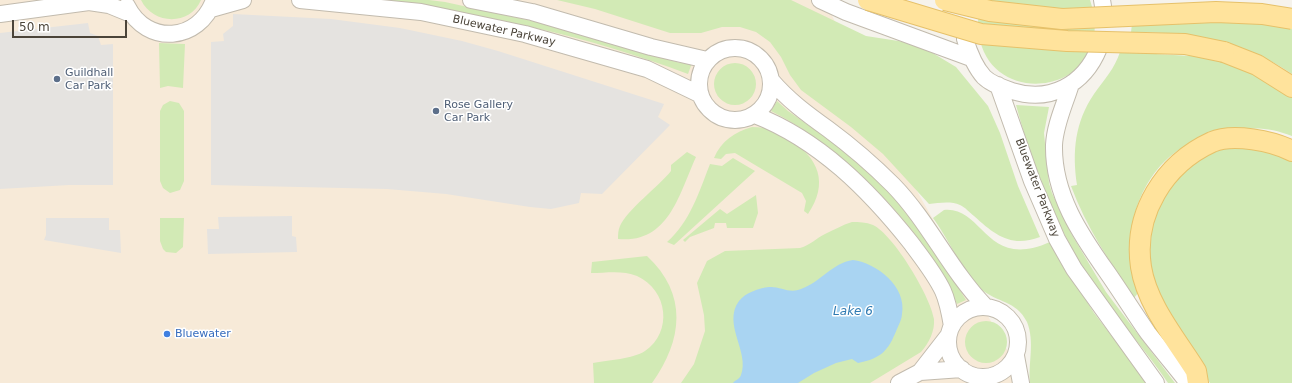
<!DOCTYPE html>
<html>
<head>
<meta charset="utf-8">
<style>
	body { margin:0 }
	#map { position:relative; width:1292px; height:383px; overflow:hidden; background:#f6f3ec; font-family:"DejaVu Sans",sans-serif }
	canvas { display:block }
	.scale { position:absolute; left:12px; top:20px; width:115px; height:18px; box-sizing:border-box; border:2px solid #4b4439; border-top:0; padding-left:5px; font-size:12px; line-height:14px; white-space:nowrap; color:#4b4439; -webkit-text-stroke:3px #fff; paint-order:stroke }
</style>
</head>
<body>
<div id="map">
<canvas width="1292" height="383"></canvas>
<div class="scale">50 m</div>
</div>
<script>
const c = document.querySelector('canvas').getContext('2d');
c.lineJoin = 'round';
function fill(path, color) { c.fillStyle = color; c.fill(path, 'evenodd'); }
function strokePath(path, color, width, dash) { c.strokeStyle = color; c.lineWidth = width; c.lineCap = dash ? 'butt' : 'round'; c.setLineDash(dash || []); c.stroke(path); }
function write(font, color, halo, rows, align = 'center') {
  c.font = font + ' "DejaVu Sans",sans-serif'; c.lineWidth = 3; c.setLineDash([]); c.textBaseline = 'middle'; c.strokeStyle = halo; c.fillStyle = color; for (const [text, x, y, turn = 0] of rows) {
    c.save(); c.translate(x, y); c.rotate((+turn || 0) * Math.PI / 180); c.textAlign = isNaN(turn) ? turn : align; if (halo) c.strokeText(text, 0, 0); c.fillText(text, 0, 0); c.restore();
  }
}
const commercial = new Path2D(`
	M0,0H825L893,149L1026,383H0Z`);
const green = new Path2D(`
	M141,0H201C190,26 153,25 141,0Z
	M375,0H429L445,2L555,26L680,63H692L688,74C588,36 482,13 375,0Z
	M557,0H791L866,36L905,42L931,52L956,67L988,106L1000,133L1018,186L1040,237C1011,248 995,235 974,216C970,213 965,207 960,205C951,201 939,203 929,204L883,154L851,127L801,90L790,75L781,57L770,42L756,32L740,27H722L701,33H670L595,9Z
	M984,0H1090C1121,93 991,114 979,35C977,23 978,11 984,0Z
	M1240,21L1292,28V74C1243,40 1190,32 1131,32L1132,24Z
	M159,43L185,44L183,88L168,86L160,88Z
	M1120,52L1209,57L1247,71L1292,98V136C1264,125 1243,127 1215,136C1207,138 1199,140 1191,143C1137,168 1118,241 1138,293L1134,298C1110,262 1086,227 1071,186L1077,185C1072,151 1075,122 1094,94C1104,80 1115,68 1120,52Z
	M714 84a21 21 0 1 1 42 0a21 21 0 1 1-42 0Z
	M170,101L179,103L184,111V181L180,190L170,193L163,188L160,181V111L163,105Z
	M777,101L788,111L844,150L888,190L939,256L966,300L957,304C948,285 938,266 926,249C886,193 832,142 771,111Z
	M1016,105L1049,107L1044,133L1049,183L1052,193L1072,235L1106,292L1175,383H1168C1148,353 1123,326 1102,296C1061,239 1034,172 1016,105Z
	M752,127C768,127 776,131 789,139C819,158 829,183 808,214L804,211L806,201L802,193L735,153L726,154L721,159L714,158C721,141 735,132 752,127Z
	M1221,146L1292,151V383H1210L1155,296L1146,233L1172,175Z
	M687,152L696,157C679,194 669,244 618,239C618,235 618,230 620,226C627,210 659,186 671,171V165Z
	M733,158L755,171L674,245L667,242C690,222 699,192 710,164L722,166Z
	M756,195L758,213L753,228H727L726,223H715L714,228L690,237L685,242L683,240L720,209L727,214Z
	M944,210C984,206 985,271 1050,242L1094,313L1148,383H1030C1028,363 1035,342 1027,322C1016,300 997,303 981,289C964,275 948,238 933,218Z
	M160,218H184L183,247L176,253L166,252L163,249L160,241Z
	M852,222C859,222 866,222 873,225C893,234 931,297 934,319C935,331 929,343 921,352L870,383H681L694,364L705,331L704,315L697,283L707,261L725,251L800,248C811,245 816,238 825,234C834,230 842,225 852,222Z
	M647,256C688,294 683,340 652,383H594L593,363C608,360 633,359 645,351C673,332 668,290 637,276C623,270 606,273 591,273L592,262Z
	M965 342a21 21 0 1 1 42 0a21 21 0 1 1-42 0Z`);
const parking = new Path2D(`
	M233,14L331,19L400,28L462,41L498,51L664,104L658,117L670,125L602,194L581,193L579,203L551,209L530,207L446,194L387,189L211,185V42L224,41L223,34L233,26Z
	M88,23L90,33L98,36L101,45L113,44V185H69L0,189V33Z
	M292,216V236L296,237L297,252L208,254L207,229H219L218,217Z
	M46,218H109V230H120L121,253L44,240L46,235Z`);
const water = new Path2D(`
	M853,260C877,263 907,287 902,314C902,319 899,324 897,329C888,351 882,358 858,363L852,359L836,363L814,373L798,383H733C735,380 740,379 741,375C750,352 722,324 739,301C745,293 759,288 769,287C780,286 789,294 801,289C821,282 832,263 853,260Z`);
const minor = new Path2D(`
	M300,0L421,12L525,34L647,69L699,94
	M471,0L532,12L651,47L707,60
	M820,0L846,12L971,58
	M1102,0L1103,6
	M127,6C147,46 199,42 214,0
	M211,9L243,0
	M0,14L89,2L109,5L131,14
	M965,39C969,52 974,66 984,77C991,84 1003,88 1012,91C1050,103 1084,85 1099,48
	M699 84a36 36 0 1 1 72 0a36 36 0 1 1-72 0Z
	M771,80C788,100 807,114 828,129C851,146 873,165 893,185C929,222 950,270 985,306
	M998,85L1032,181L1057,239L1074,269L1156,383
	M1070,87C1064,106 1055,125 1054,145C1053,194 1080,234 1107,272C1121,292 1134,313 1148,333C1161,350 1175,366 1188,383
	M755,115C819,140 869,190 911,243C922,258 935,274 943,291C948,302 950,314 952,326
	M948 342a35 35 0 1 1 70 0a35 35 0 1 1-70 0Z
	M1016,356L1021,383
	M920,372L948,336
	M899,383L920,372L962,369`);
const major = new Path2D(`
	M1224,52L1257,65L1292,87
	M1198,383L1196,371C1176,339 1147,305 1141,267C1133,214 1164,164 1212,142C1233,133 1273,141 1292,151`);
const majorBridge = new Path2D(`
	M868,0L981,34L1067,41L1185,44L1224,52
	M945,0L990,11L1062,19L1216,12L1262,14L1292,19`);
const markers = [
	[57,79,4,"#5c6f8a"],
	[436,111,4,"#5c6f8a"],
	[167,334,4,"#3f7fe0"]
];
const streetNames = [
	["Bluewater Parkway",504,31,13],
	["Bluewater Parkway",1037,188,69]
];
const serviceNames = [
	["Guildhall",65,73],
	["Car Park",65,86],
	["Rose Gallery",444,105],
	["Car Park",444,118]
];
const shopNames = [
	["Bluewater",175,334]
];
const waterNames = [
	["Lake 6",853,312]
];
fill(commercial, '#f7ead8');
fill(green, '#d2eab5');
fill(parking, '#e5e3e0');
fill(water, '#a9d4f2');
strokePath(minor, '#c2bbae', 18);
strokePath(major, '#e6c16a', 22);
strokePath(minor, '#fff', 16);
strokePath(major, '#ffe39c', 20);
strokePath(majorBridge, '#e6c16a', 22, []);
strokePath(majorBridge, '#ffe39c', 20);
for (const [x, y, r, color] of markers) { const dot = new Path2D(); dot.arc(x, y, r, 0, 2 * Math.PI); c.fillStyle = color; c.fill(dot); strokePath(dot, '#fff', 1.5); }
write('11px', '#4b4439', '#fff', streetNames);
write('11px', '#4e5e75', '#fff', serviceNames, 'left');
write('11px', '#366cbe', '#fff', shopNames, 'left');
write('italic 12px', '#2e7ab2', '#fff', waterNames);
</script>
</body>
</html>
